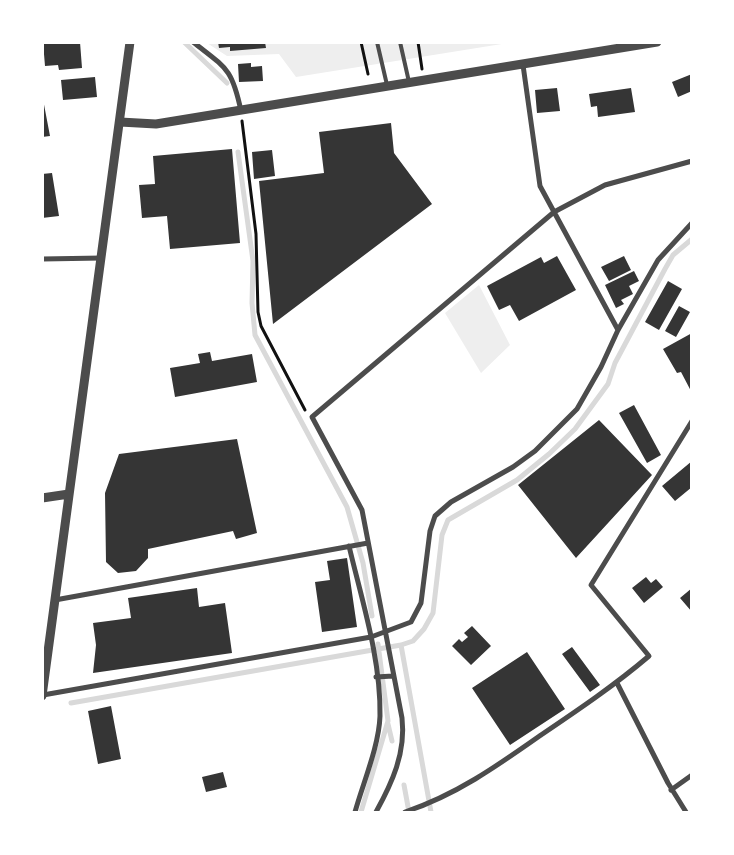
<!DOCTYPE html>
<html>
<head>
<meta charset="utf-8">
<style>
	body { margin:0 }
	#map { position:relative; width:734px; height:855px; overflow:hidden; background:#fff; font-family:Commissioner,sans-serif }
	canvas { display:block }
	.frame { position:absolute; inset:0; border:44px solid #fff; pointer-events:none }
</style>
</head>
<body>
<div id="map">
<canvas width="734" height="855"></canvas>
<div class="frame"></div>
</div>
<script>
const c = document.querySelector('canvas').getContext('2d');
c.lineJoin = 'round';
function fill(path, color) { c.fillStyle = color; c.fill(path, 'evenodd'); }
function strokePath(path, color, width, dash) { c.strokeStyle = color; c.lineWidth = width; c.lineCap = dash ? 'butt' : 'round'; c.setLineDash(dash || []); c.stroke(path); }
const green = new Path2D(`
	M207,43H508L296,77L279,54L227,56Z
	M479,285L510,345L481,373L445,313Z`);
const stream = new Path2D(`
	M184,42L227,83
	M238,152L253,261L252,303L255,335L347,507L363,563L372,616
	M401,645L431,812
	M71,703L401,645L413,641L424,629L433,613L442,535L448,520L517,480L549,454L575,429L608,384L615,363L665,269L673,255L692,239
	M388,724L392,741
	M404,785L409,812
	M361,812L388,721L378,644`);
const building = new Path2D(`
	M43,42H80L82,68L59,70L58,65L45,66Z
	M218,42H265L266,48L230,51V47L219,48Z
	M251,63V67L262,66L263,81L239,82L238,64Z
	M692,74V91L678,97L672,82Z
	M95,77L97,97L63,100L61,80Z
	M557,88L560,111L537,113L535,90Z
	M631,88L635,112L598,117L597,106L591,107L589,94Z
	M42,94L50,136L42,137Z
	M391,123L394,153L432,204L273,324L259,181L324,173L319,132Z
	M232,149L240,243L170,249L167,216L142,218L139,185L155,184L153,156Z
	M272,150L275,176L254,179L252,152Z
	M52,173L59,216L42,218V174Z
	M557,256L576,290L519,321L510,305L499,310L487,286L541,257L544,263Z
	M624,256L631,270L609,281L601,267Z
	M634,271L639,281L629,286L633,294L621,300L624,304L616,308L605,285Z
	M668,281L682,289L659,330L645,322Z
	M679,306L690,312L676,337L665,331Z
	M692,333V393L681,372L677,373L663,349Z
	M210,352L212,361L252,354L257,382L175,397L170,368L200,363L198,354Z
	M634,405L661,455L647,463L619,413Z
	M599,420L652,475L576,558L518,485Z
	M237,439L257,533L236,539L233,531L148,549V558L136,571L118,573L106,562L105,493L119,454Z
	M692,461V487L675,501L662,486Z
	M347,558L357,627L322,632L315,582L330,580L327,561Z
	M646,577L651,583L656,579L663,587L644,603L632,588Z
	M197,588L199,607L225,603L232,653L93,673L96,645L93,623L131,618L128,598Z
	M692,588V612L680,598Z
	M472,626L491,646L471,665L452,646L459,639L462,642L468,637L464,633Z
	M572,647L600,685L590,692L562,654Z
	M527,652L565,709L510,745L472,688Z
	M111,706L121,759L98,764L88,711Z
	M223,772L227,787L206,792L202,777Z`);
const path = new Path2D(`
	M361,42L368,74
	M418,42L422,69
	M242,121L256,234L258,312L261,326L305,410`);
const service = new Path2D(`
	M377,42L387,85
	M400,42L409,82`);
const minor = new Path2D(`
	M193,42C226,68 232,68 241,111
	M523,65L540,186L618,330
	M42,259L102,258
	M349,546C362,601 381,659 380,716C379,746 363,783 355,812
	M55,600L368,543
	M376,677L393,676
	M617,683L668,783L686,812
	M43,695L371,637L411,622L421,603L430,531L435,516L451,502L513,467L535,451L577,409L601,367L618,330L658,260L692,223
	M671,790L692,775
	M376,812C392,783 406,753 402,718L362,510L312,417L554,212L605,185L692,161
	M405,812C456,795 497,766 541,735C578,710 615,685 649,656L591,585L692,421`);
const tertiary = new Path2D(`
	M120,122L156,124L657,42
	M42,498L69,494
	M42,696L130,42`);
fill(green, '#eee');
strokePath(stream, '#d9d9d9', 5);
fill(building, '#353535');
strokePath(path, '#111', 3);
strokePath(service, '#4c4c4c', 4);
strokePath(minor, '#4c4c4c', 5);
strokePath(tertiary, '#4c4c4c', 9);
</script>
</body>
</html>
